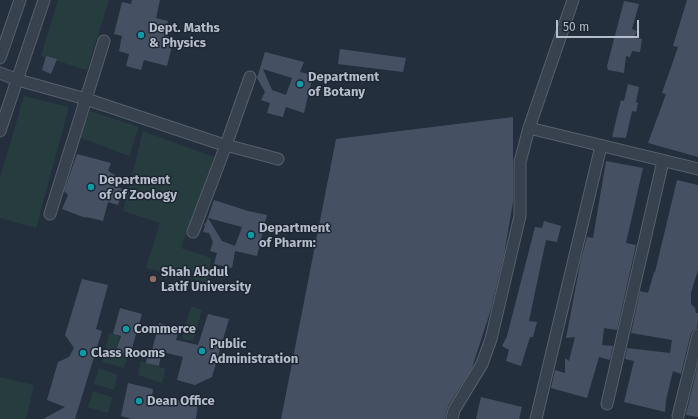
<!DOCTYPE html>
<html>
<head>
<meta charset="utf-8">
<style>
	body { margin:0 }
	#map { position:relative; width:698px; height:419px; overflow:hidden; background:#242f3e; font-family:"Fira Sans",sans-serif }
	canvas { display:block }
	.scale { position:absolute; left:556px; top:20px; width:83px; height:18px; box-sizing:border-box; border:2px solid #b4bcc9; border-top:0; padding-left:5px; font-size:12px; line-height:14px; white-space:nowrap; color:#b4bcc9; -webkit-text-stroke:3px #1d2633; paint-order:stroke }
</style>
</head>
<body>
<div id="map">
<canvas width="698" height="419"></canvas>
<div class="scale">50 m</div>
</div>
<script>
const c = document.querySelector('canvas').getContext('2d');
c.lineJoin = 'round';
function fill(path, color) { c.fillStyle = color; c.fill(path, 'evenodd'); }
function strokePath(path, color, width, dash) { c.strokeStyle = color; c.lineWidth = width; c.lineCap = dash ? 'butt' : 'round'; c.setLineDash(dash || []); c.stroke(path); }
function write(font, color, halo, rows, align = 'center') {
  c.font = font + ' "Fira Sans",sans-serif'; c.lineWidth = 3; c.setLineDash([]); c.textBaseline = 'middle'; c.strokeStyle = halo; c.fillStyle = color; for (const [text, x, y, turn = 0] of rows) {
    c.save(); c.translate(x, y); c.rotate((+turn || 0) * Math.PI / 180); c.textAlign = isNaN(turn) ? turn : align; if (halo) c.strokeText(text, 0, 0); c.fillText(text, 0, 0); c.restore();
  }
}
const green = new Path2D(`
	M58,0H109L87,70L41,56Z
	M24,96L69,107L36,228L0,218V178Z
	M90,111L139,127L129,156L79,137Z
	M143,131L214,157L181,248L211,258L209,283L146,268L160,223L123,211Z
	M191,306L202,310L193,341L182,339Z
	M109,333L119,336L116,351L128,354L124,368L102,362Z
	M141,361L166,369L162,383L138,375Z
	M99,368L118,375L114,390L94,384Z
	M0,377L34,385L26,419H0Z
	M93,391L112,397L108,413L88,407Z`);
const building = new Path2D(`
	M132,0H160L156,18L168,21L165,36L174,38L167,66L144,60L141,70L126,66L129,54L119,51L122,36L114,34L122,2L131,4Z
	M687,0H698V157L648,143L666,94L662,93L678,47L673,46Z
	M624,1L639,4L632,29L637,31L634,38L642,39L640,52L632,51L630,57L626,56L624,73L608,70L607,66Z
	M340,49L406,58L403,72L338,64Z
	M265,52L304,62L300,72L313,75L304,113L286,107L283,117L267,113L270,103L261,100L265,92L257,78ZM263,69L292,78L286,95L272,90Z
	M46,56L57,59L51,74L42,70Z
	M628,84L639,87L636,102L638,103L636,112L632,111L626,138L612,137L621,100L624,101Z
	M513,117V202L504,255L491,309L472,368L448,406L445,419H281L336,139Z
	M77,154L111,163L108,171L115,175L110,185L123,189L118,205L108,202L103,221L91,218L83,217L62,209L68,195L64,191Z
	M606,161L643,168L626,243L636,245L617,330L604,328L602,345L613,346L610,360L599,357L587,398L551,388L555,370L565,373V358L569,361L575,337L566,338L581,259L587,237L593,238Z
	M677,180L698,185V270L691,293V304L695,308L696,313H698V320L697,328L693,330L691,333L681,374L673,371L666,400L665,412L624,402L634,361L625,359L627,348L670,353L672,340L631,333L640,291L648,293L654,272H655Z
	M214,200L248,211L267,215L257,256L235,251L232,268L214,264L217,253L210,251L213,242L209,233L203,232L205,226L204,224L206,223ZM208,218L242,227L235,246L222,241Z
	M544,221L561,226L557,242L546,240L529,321L537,322L533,337H530L521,366L506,361L509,350L502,346L507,336L535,227L542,228Z
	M82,279L108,285L96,329L102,331L75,419H43L65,407L47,400L58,362L69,357L74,348L65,335Z
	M120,308L142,314L130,355L116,351L121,336L113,334Z
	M208,314L229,319L212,377L195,385L177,380L183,357L163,352L162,355H161L159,366L146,363L148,353L151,354L159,323L179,328L176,340L198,345Z
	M698,364V417L686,415Z
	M128,383L153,389L152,399L170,402L196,397L198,403L196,419H132L121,416Z
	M481,397L522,407L519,419H476Z`);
const minor = new Path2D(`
	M0,58L20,0
	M0,73L18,80L86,99L218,143L278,159
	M529,128L698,169
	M0,131L44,0
	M50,214L104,41
	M193,232L226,145L250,77
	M607,404L663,161
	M678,416L698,335
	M452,419L454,410L482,364L491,339L520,216V162L529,128L573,0
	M536,419L601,146`);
const markers = [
	[141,35,4,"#0f9aa8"],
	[300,84,4,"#0f9aa8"],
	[91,187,4,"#0f9aa8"],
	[251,235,4,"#0f9aa8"],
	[153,279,4,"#8d6e63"],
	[126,329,4,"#0f9aa8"],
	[202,351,4,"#0f9aa8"],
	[83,353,4,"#0f9aa8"],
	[139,401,4,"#0f9aa8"]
];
const poiNames = [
	["Dept. Maths",149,28],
	["& Physics",149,43],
	["Department",308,77],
	["of Botany",308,92],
	["Department",99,180],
	["of of Zoology",99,195],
	["Department",259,228],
	["of Pharm:",259,243],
	["Shah Abdul",161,272],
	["Latif University",161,287],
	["Commerce",134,329],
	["Public",210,344],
	["Administration",210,359],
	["Class Rooms",91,353],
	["Dean Office",147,401]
];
fill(green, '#263c3f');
fill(building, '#455162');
strokePath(minor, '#565f6c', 13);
strokePath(minor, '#38414e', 11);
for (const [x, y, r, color] of markers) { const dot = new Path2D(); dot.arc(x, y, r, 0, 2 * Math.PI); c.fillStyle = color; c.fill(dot); strokePath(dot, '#1d2633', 1.5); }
write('bold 13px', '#b4bcc9', '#1d2633', poiNames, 'left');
</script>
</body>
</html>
